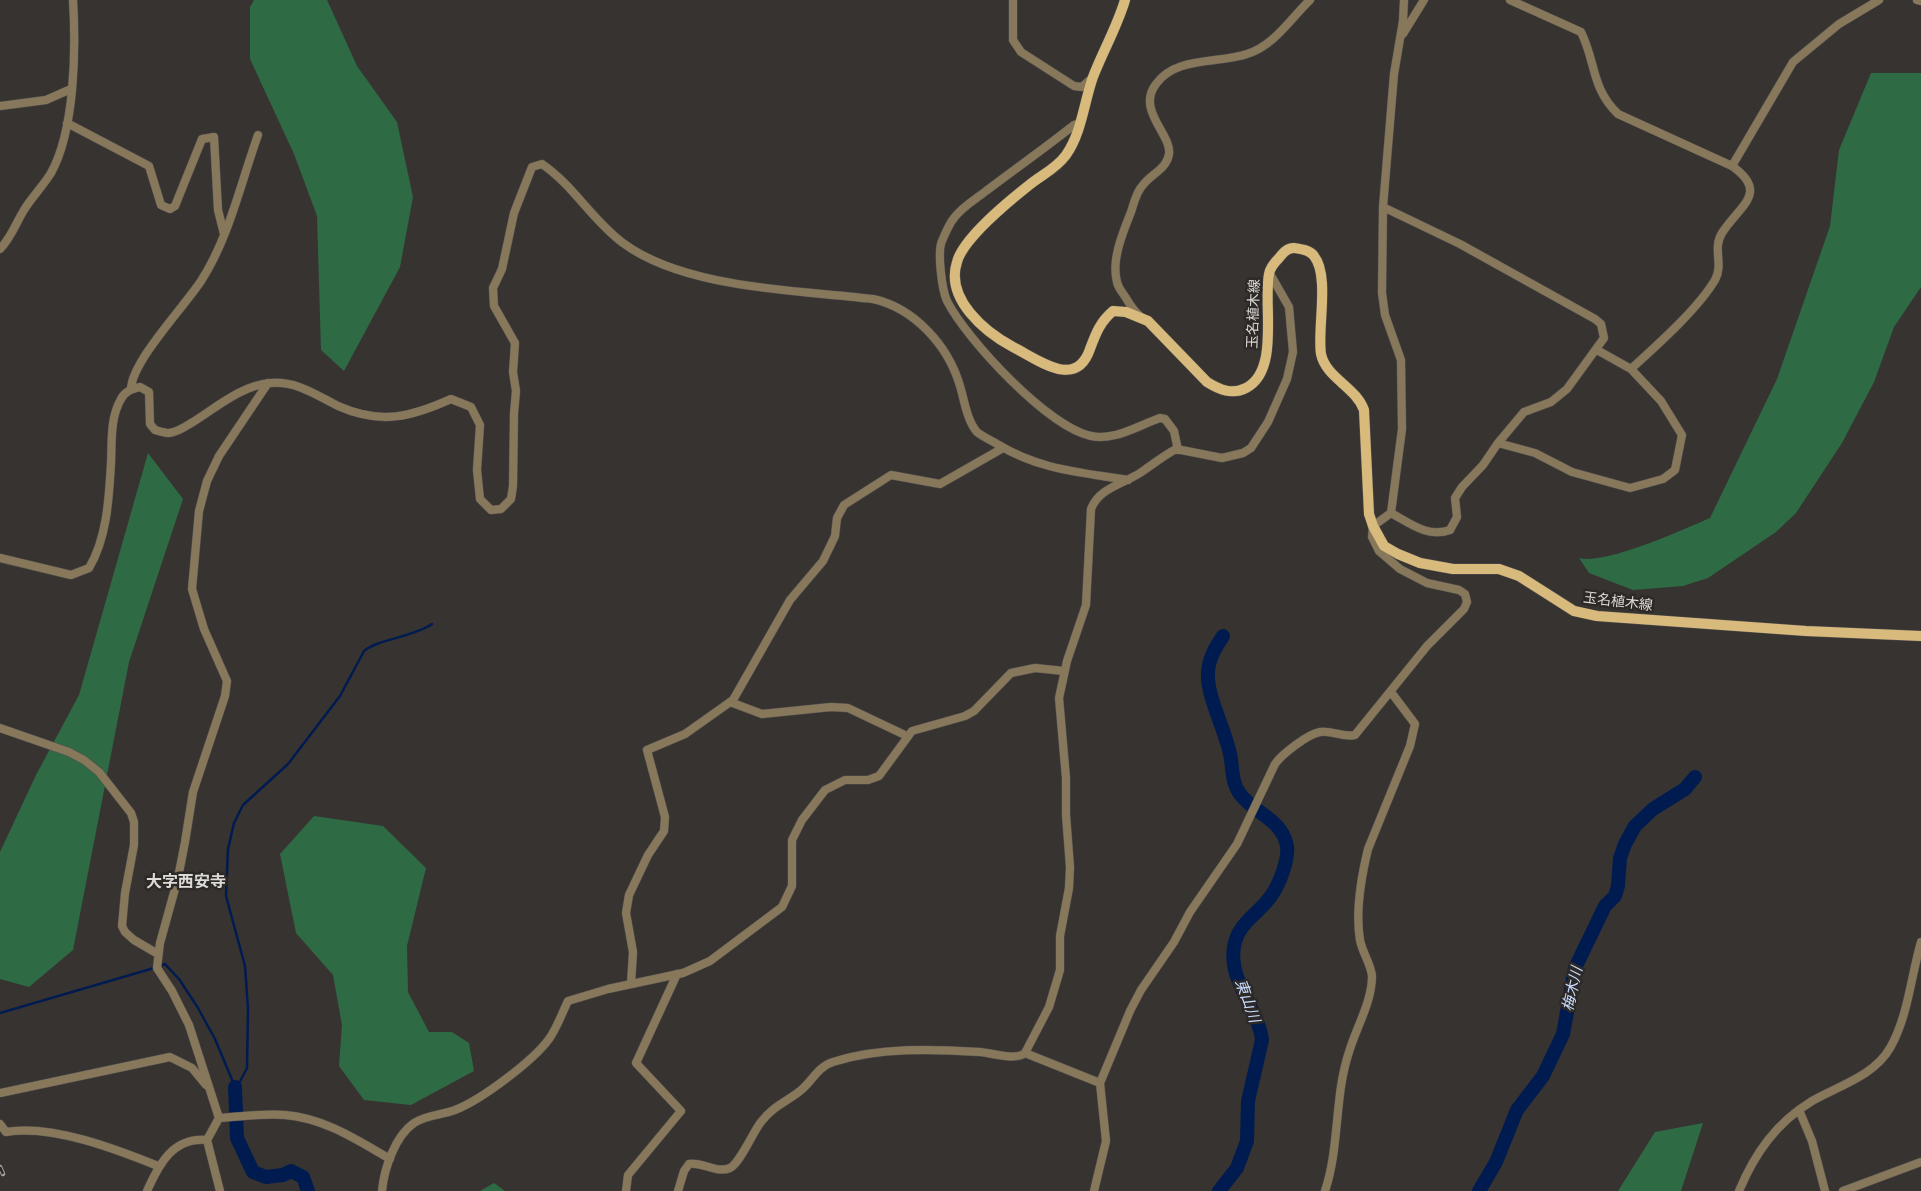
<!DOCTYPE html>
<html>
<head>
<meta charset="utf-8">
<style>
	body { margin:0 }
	canvas { display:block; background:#373331 }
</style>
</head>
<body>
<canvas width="1921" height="1191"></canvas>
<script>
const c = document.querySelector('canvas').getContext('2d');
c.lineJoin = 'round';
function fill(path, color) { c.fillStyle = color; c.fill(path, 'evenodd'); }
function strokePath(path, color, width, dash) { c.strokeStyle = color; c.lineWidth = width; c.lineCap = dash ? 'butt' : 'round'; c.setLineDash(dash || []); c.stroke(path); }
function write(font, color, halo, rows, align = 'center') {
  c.font = font + ' "PT Sans","Noto Sans JP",sans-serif'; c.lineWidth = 5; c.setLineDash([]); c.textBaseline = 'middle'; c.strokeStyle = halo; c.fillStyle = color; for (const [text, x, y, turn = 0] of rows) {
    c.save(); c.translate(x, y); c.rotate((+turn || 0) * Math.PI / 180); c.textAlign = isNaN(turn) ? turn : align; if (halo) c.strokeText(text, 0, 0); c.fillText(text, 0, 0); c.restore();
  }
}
const green = new Path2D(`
	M254,0H327L357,66L397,122L413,197L400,267L344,371L321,350L317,216L294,154L250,59V7Z
	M1871,73H1921V287L1894,327L1874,382L1842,443L1796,513L1776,532L1708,578L1683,586L1633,590L1589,573L1579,558C1606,565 1682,530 1710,518L1777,379L1830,226L1839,150Z
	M148,453L183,499L129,662L73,950L29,987L0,979V852L36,775L79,695Z
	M314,816L383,826L426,868L407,946L408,992L429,1032H452L469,1043L474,1071L411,1105L364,1100L339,1066L342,1025L333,975L296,933L280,854Z
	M1703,1123L1681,1191H1618L1655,1132Z
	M494,1183L505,1191H480Z`);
const stream = new Path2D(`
	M160,966L165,964L179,979L198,1008L215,1039L235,1087H237L247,1068L248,1009L245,966L226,896L228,849L234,823L243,805L288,764L340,696L364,651C378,639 414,637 432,624
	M0,1013L154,968`);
const river = new Path2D(`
	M235,1087L237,1138L253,1172L266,1177L283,1175L291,1171L303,1177L308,1191
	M1219,1191L1237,1168L1247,1141L1248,1101L1262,1040C1258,1008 1228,980 1234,947C1238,922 1258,915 1271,896C1279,885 1289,860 1287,846C1282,819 1255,814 1240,794C1231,782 1233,767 1230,754C1225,729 1207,697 1208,674C1208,660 1215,648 1223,636
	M1479,1191L1496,1162L1517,1110L1543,1076L1563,1034L1575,968L1605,906L1615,896L1618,886L1620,858L1625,844L1635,826L1653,809L1685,789L1695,777`);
const minor = new Path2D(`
	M1013,0V40L1021,52L1074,86L1082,87L1093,77
	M1510,0L1581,32C1596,62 1591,88 1618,114L1732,166C1770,193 1739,206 1722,233C1712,249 1724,264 1715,280C1697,310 1657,345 1631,369L1597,350
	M1917,0L1921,1
	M1403,34L1424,0
	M0,106L46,100L71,89
	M67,123L149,166L161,205L170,209L175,206L202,139L214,137L218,210L224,234
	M1080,123L1074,125C1045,148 1015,169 986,191C976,199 962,207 954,218C949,224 945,234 942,241C937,252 942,290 947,301C967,340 1048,427 1091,436C1115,441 1137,426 1160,418L1165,419L1174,431L1178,450
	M1732,166L1793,62L1839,24L1879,0
	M1383,207L1460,244L1595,319L1601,324L1604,338L1567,389L1551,402L1524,412L1498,443L1483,465L1462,487L1455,498L1457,517L1450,530C1428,538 1411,524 1391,513
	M0,249C11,238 16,223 24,210C32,197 43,186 51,173C75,130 76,49 73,0
	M1140,316C1134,311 1130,305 1126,298C1123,293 1118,288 1117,282C1111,260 1123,232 1131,212C1134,203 1136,192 1143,185C1151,174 1167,169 1169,154C1172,135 1136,110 1156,84C1176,56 1218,64 1247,54C1274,46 1291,18 1310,0
	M131,389C132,361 184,307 201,281C229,238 241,182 258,135
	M1498,443L1535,453L1572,472L1630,488L1663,479L1675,470L1682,435L1661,401L1631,369
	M0,558L71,575L89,568C107,538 109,498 111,463C112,441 110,418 121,399C125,391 132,389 140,387L149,392L150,424L155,430C159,431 165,433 169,433C178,432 186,426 193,422C217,407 242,385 271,383C297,381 316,395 338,406C381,425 411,417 451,399L471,407L480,425L477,470L480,499L491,510L501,509L511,499L513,486L514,413L516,391L513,372L515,343L494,306L493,288L502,269L514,213L532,167L542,164C574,186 592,220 623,243C685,289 798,290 873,299C914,308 948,345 960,386C964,399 967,421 977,432C983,437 991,440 997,444C1040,470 1079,472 1128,480
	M730,702L762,714L831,707L848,708L907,736
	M0,728L69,752L84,760L99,772L131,813L134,822V845L125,893L122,926L125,932L134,940L158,954
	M631,984L633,952L626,913L629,895L648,855L664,831L665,817L647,750L685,734L733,700L790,600L823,561L835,536L837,518L844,505L891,475L940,484L1003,448
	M1025,1053L1100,1083
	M0,1093L170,1057L192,1068L206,1085
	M1799,1110L1812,1141L1825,1191
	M219,1118L189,1025L172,991L157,968L160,943L178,878L185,842L193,792L225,696L227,681L204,629L192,589L199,511L207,481L219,456L268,383
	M219,1118C241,1117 263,1113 285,1115C324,1118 357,1140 390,1159
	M219,1118L207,1140L220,1191
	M0,1124L6,1132C51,1124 116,1149 158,1166
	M147,1191C159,1164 173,1137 207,1140
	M382,1191C384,1169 395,1136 414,1123C426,1115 442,1115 455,1110C481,1100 533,1061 549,1039C557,1028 562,1013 568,1001L608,989L683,973L710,961L782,907L792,886V840L802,820L825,790L845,780H868L879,776L912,731L965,716L974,711L1011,673L1035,668L1064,671
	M626,1191L628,1175L681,1111L636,1063L677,974
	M678,1191L684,1171L689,1164C702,1161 716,1174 730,1168C740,1163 753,1132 761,1122C772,1107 786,1102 800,1091C812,1082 817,1067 833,1062C879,1047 933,1049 980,1052C993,1053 1015,1061 1025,1053L1049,1007L1060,970V936L1069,888L1070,867L1066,815V778L1059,698L1067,661L1086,605L1091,509C1099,488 1123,484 1140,473C1152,465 1163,456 1176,449L1222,458L1243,453L1251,448L1268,422L1287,379L1293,352L1289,307L1269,272
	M1094,1191L1106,1141L1100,1083L1130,1011L1141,990L1174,942L1190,912L1237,844L1275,764C1282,754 1308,734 1320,732C1332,730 1343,738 1355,735L1427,646L1464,609L1467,602L1465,594L1459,590L1427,583L1400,569L1379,551L1372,537L1373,526L1391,513L1402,429L1401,360L1385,315L1382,293L1383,207L1394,74L1403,21L1404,0
	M1325,1191C1340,1146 1334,1097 1349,1052C1356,1028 1372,1002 1372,976C1371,964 1362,952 1360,940C1355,911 1361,878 1368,849L1410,746L1415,724L1391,692
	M1739,1191C1755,1153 1776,1123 1812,1101C1838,1086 1874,1076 1890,1048C1908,1017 1911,976 1921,942
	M1843,1191L1921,1162`);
const major = new Path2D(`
	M1125,0C1117,27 1103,51 1093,77C1084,102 1082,132 1066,155C1056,169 1041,175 1028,186C1009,201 963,239 957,262C945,299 985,332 1013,347C1039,360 1076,390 1090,349C1096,333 1100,322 1113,311L1126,312L1148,321L1207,382C1220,390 1232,395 1246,388C1280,371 1263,304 1269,274C1270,268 1275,262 1279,258C1283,253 1287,248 1294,248C1301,249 1310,250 1314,256C1330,276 1317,329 1321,354C1326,378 1356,387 1364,410L1369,514L1373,526L1384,546L1398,554L1420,563L1453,569H1499L1519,576L1574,611L1597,616L1806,631L1921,636`);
const rail = new Path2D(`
	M0,1167L3,1174`);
const streetNames = [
	["玉名植木線",1254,314,-88],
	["玉名植木線",1618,602,7]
];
const waterNames = [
	["梅木川",1573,989,-77],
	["東山川",1247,1001,70]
];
const quarterNames = [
	["大字西安寺",186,882]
];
fill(green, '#2e6a44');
strokePath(stream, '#001b4f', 2.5);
strokePath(river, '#001b4f', 14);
strokePath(minor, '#55514f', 9);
strokePath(major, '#55514f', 11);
strokePath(minor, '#87785b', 8);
strokePath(major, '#d9ba7d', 10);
strokePath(rail, '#a7a4a2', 4.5);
strokePath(rail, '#2d2927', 2.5, [8]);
write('14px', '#dddbd9', '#2d2927', streetNames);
write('italic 15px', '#c6dbfe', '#2d2927', waterNames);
write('bold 16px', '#dddbd9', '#2d2927', quarterNames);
</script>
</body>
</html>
